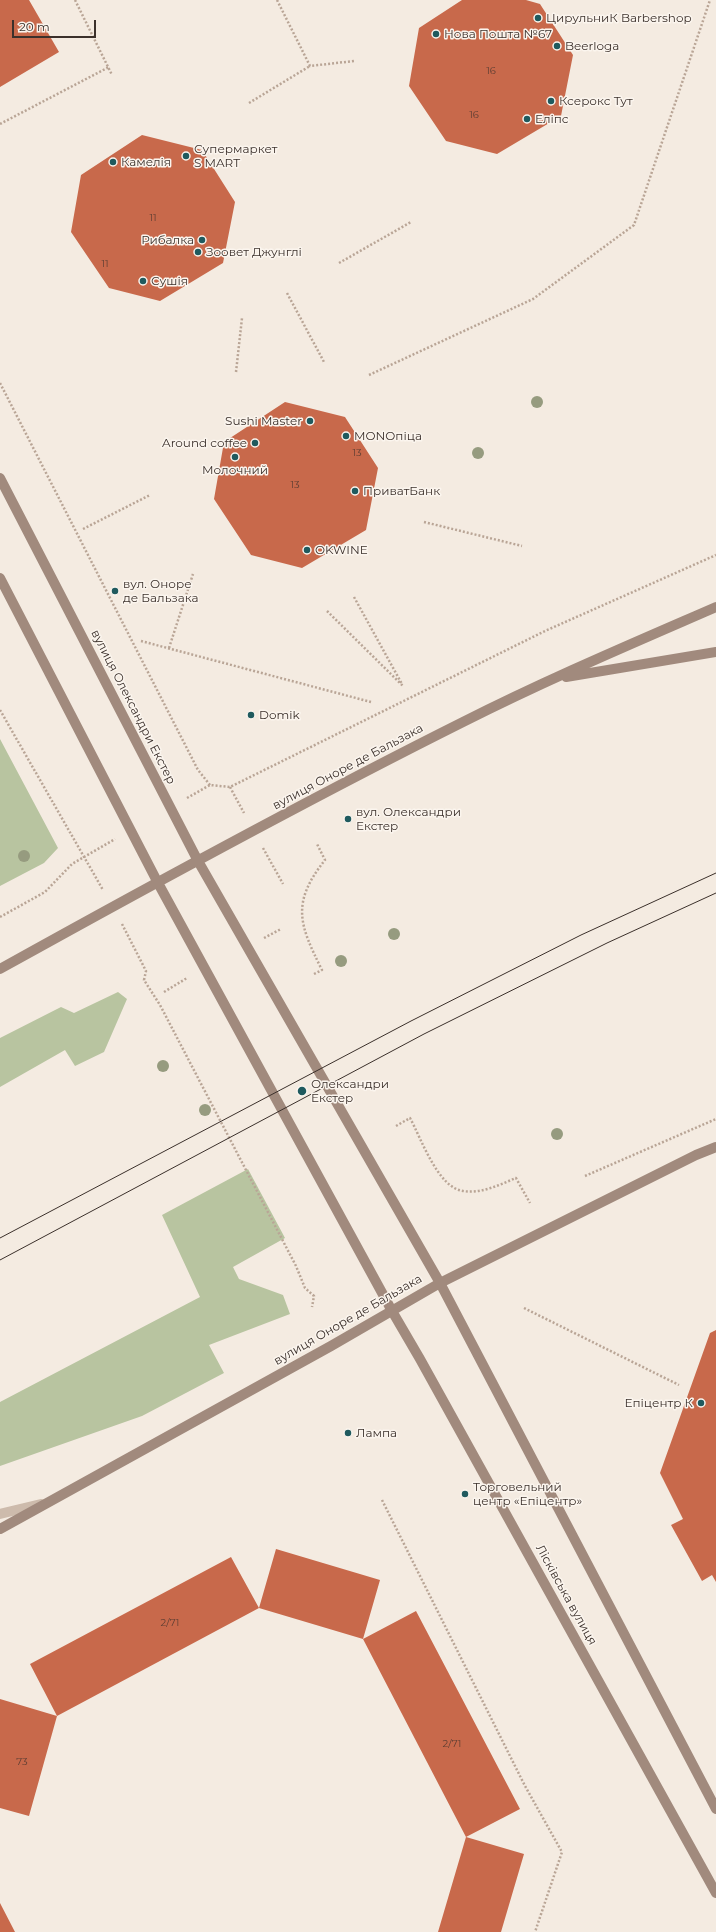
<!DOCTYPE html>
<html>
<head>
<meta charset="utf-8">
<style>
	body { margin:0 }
	#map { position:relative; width:716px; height:1932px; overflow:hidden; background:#f4ebe1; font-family:Montserrat,sans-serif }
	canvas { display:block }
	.scale { position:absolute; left:12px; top:20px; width:84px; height:18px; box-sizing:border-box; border:2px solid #3b302b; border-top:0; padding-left:5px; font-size:12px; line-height:14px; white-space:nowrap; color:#3b302b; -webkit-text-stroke:3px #fbf5ee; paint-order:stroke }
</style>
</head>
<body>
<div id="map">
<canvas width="716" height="1932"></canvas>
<div class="scale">20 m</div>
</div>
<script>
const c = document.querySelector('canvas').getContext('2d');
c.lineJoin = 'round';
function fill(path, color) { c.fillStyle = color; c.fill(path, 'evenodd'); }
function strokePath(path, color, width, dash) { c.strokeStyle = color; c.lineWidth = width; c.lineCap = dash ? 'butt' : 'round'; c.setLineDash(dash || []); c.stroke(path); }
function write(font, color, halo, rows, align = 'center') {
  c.font = font + ' Montserrat,sans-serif'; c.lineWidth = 3; c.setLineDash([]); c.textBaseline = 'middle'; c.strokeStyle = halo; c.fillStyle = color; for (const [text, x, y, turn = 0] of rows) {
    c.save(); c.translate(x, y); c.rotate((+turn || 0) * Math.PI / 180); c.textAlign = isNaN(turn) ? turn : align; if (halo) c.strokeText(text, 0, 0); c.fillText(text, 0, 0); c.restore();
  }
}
const green = new Path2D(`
	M0,739L58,848L44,863L0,886Z
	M118,992L127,999L104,1052L75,1066L65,1050L0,1087V1038L61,1007L74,1013Z
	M248,1169L285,1238L233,1267L239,1279L283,1295L290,1314L209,1345L224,1373L142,1416L0,1466V1402L200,1297L162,1215Z`);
const building = new Path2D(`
	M0,0H29L59,52L0,87Z
	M462,0H526L540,4L573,55L561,116L497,154L446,141L409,86L419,28Z
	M142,135L202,150L235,202L223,263L160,301L109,288L71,232L81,175Z
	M285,402L345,417L378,468L366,530L302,568L251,555L214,499L224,442Z
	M716,1330V1582L712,1575L702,1581L671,1525L683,1519L660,1473L710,1333Z
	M276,1549L380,1580L363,1639L416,1611L520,1809L466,1837L524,1854L501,1932H438L466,1837L363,1639L259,1608Z
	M231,1557L259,1608L57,1716L30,1664Z
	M0,1699L57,1716L29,1816L0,1808Z
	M0,1903L15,1932H0Z`);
const path = new Path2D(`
	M75,0L112,75
	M277,0L310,66L354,61
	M249,103L310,66
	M0,124L109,67
	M339,263L411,222
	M287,293L324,362
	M236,372L242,318
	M369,375L533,299L634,225L710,0
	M0,383L198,770L210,785
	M424,522L522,546
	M83,529L150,495
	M354,597L402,684
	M327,611L403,686
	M141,641L371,702
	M169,648L193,574
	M0,710L103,890
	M230,787L244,813
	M187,798L210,785L230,787L545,631L716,555
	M263,848L283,884
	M0,917L45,892L72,864L115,839
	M122,924L146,971L144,980L160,1005L296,1266L305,1288L314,1296L312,1307
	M264,938L281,929
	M314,974L322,970C299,924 291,903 325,860L317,844
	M164,992L187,978
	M396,1126L410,1118C421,1138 438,1188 463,1191C481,1194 499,1185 516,1178L530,1203
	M585,1176L716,1119
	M524,1308L679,1385
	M382,1500L525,1786L562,1852L535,1932`);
const lane = new Path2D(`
	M0,1514L41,1504`);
const secondary = new Path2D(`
	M0,478L198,861L440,1283L716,1809
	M0,578L158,883L392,1311L420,1359L716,1893
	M566,677L716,652
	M0,969C153,884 307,800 463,722C546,680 631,644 716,607
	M0,1529L331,1346L440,1283L696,1155L716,1147`);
const tram = new Path2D(`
	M0,1238L411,1021L581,935L716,873
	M0,1260L424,1034L607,943L716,893`);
const trees = [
	[537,402],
	[478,453],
	[24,856],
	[394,934],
	[341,961],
	[163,1066],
	[205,1110],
	[557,1134]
];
const markers = [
	[538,18,4,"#1f5a5e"],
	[436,34,4,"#1f5a5e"],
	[557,46,4,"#1f5a5e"],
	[551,101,4,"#1f5a5e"],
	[527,119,4,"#1f5a5e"],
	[186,156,4,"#1f5a5e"],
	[113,162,4,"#1f5a5e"],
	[202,240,4,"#1f5a5e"],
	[198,252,4,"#1f5a5e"],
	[143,281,4,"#1f5a5e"],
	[310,421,4,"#1f5a5e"],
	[346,436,4,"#1f5a5e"],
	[255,443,4,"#1f5a5e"],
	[235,457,4,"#1f5a5e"],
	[355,491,4,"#1f5a5e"],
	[307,550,4,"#1f5a5e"],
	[115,591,4,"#1f5a5e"],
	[251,715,4,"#1f5a5e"],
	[348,819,4,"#1f5a5e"],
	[302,1091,5,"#1f5a5e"],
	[701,1403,4,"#1f5a5e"],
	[348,1433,4,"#1f5a5e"],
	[465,1494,4,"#1f5a5e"]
];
const numberNames = [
	["16",491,71],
	["16",474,115],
	["11",153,218],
	["11",105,264],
	["13",357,453],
	["13",295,485],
	["2/71",170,1623],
	["2/71",452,1744],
	["73",22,1762]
];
const poiNames = [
	["ЦирульниК Barbershop",546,18],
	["Нова Пошта №67",444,34],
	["Beerloga",565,46],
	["Ксерокс Тут",559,101],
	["Еліпс",535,119],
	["Супермаркет",194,149],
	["S MART",194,163],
	["Камелія",121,162],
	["Рибалка",194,240,"right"],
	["Зоовет Джунглі",206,252],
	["Сушія",151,281],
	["Sushi Master",302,421,"right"],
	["MONOпіца",354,436],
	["Around coffee",247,443,"right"],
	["Молочний",235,470,"center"],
	["ПриватБанк",363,491],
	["OKWINE",315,550],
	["вул. Оноре",123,584],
	["де Бальзака",123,598],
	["Domik",259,715],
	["вул. Олександри",356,812],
	["Екстер",356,826],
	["Олександри",311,1084],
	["Екстер",311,1098],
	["Епіцентр К",693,1403,"right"],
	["Лампа",356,1433],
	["Торговельний",473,1487],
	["центр «Епіцентр»",473,1501]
];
const streetNames = [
	["вулиця Олександри Екстер",133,707,63],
	["вулиця Оноре де Бальзака",348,767,-28],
	["вулиця Оноре де Бальзака",348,1320,-30],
	["Лісківська вулиця",566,1595,61]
];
fill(green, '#b8c4a0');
fill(building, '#c8694b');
strokePath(path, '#b9a596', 2.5, [2, 2]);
strokePath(lane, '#cdbbac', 10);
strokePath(secondary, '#a18a7d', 10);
strokePath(tram, '#3b302b', 1);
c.fillStyle = '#969b7f';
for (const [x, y] of trees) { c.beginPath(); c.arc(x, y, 6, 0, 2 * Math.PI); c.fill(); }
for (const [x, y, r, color] of markers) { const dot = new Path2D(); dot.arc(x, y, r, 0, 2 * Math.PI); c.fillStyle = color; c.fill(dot); strokePath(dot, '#fbf5ee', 1.5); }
write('10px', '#5e3e33', null, numberNames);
write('12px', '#3b302b', '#fbf5ee', poiNames, 'left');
write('12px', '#3b302b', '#fbf5ee', streetNames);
</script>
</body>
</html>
